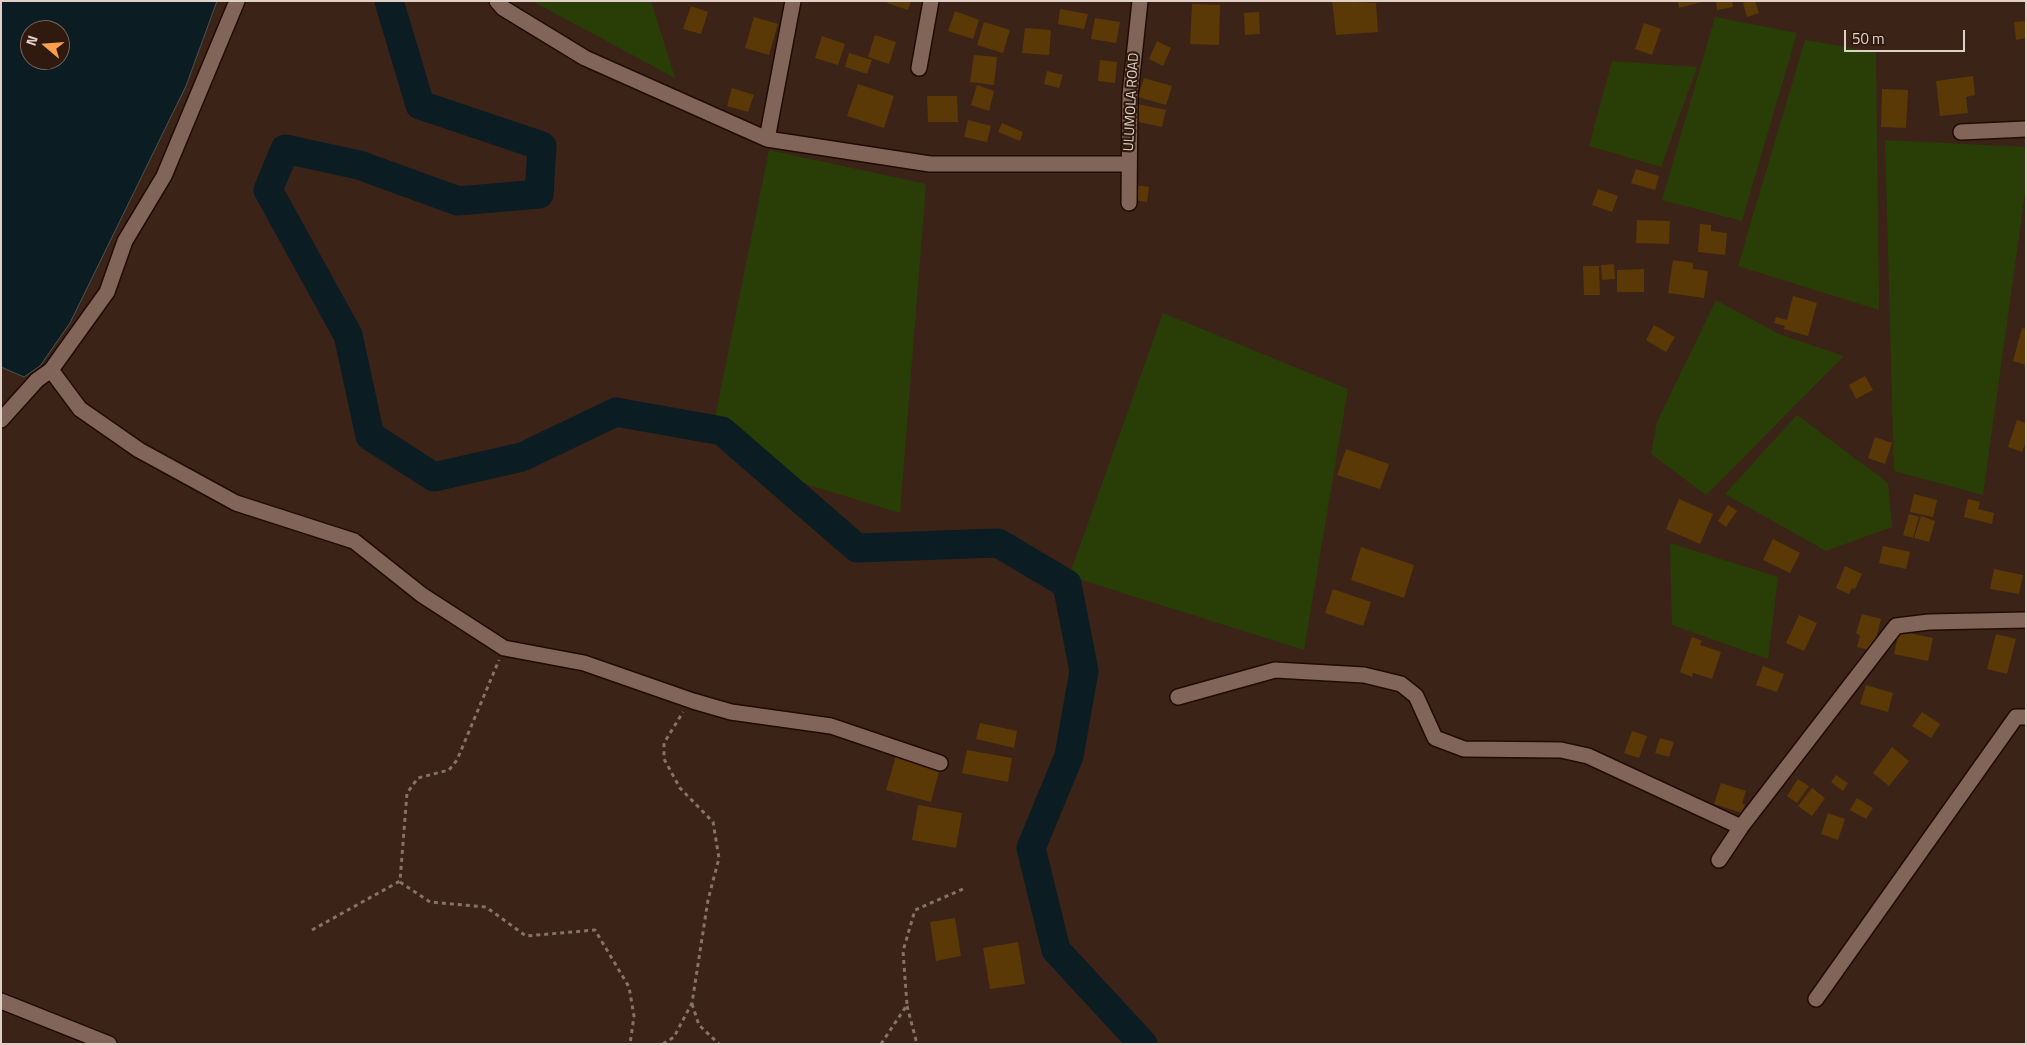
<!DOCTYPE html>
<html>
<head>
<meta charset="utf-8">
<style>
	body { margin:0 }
	#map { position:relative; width:2027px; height:1045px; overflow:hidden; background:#3b2318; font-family:"Titillium Web",sans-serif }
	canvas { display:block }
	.frame { position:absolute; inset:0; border:2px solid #e0d0c8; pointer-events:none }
	.north { position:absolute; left:20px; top:20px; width:50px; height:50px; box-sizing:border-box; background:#301a0f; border:1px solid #766359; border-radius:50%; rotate:288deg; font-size:14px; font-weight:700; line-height:20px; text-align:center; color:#e0d0c8 }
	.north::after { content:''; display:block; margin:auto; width:18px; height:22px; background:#f9a04d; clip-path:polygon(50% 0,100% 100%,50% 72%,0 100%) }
	.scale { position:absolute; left:1844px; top:30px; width:121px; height:22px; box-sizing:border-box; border:2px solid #e0d0c8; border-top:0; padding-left:6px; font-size:15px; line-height:18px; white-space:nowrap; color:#e0d0c8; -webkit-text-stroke:4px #301a0f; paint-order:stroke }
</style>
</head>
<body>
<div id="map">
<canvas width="2027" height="1045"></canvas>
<div class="frame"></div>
<div class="north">N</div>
<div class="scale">50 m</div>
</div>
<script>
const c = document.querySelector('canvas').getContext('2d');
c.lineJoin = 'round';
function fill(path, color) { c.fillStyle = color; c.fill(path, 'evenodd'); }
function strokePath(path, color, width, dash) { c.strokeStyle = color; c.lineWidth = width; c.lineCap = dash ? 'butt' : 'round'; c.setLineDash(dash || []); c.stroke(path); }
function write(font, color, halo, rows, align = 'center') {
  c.font = font + ' "Titillium Web",sans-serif'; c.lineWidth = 4.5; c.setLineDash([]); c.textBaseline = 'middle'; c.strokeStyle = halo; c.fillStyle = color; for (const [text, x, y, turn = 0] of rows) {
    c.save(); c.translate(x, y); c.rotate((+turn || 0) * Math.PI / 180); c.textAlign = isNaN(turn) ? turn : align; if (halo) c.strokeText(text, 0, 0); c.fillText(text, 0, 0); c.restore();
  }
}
const green = new Path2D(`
	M532,1H651L675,78Z
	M1715,17L1797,33L1742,221L1662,200Z
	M1805,40L1876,52L1879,310L1738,266Z
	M1612,61L1697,67L1661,167L1589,146Z
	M1885,140L2026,147V186L1983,495L1894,471Z
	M769,150L926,184L900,513L796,481L715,418Z
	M1716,300L1779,334L1844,356L1706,495L1651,454L1657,422Z
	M1163,313L1348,389L1304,650L1069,576Z
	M1797,415L1888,483L1892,527L1826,551L1725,494Z
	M1670,543L1778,577L1768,659L1672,625Z`);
const water = new Path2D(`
	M1,1H217L186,86L70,323L40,366L24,377L1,367ZM30,30H60V60H30Z`);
const river = new Path2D(`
	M389,1L420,105L542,146L539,194L458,201L359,165L285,149L268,190L348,335L370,436L434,477L522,457L616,412L722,431L857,548L998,543L1067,584L1084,671L1069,756L1031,848L1056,950L1143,1044`);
const building = new Path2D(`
	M888,1H911L908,10L887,3Z
	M1332,1L1376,3L1378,32L1336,35Z
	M1678,1H1702V2L1679,8Z
	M1716,1H1732L1733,7L1717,10Z
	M1747,1H1755L1759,13L1747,17L1743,3Z
	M1192,4L1220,5L1219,45L1190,44Z
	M691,6L708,12L701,34L683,29Z
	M1060,9L1088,14L1084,29L1058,24Z
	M955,11L979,20L973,39L948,31Z
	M1259,12L1260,34L1245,35L1244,13Z
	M754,17L778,24L769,55L745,48Z
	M1095,18L1120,22L1116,43L1091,39Z
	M2025,21L2026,38L2016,40L2014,22Z
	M984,22L1010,30L1003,53L977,45Z
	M1644,23L1661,29L1652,55L1635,49Z
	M1025,28L1051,30L1049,55L1022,53Z
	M875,35L896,42L889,64L868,57Z
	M822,36L845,44L838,65L815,58Z
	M1157,41L1171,48L1163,66L1149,59Z
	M849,53L872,60L867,74L845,67Z
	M974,55L997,57L994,85L970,82Z
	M1100,60L1117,62L1115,83L1098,81Z
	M1047,71L1063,75L1059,88L1044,84Z
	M1973,76L1975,95L1966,97L1968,113L1940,116L1936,81Z
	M1144,78L1172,86L1166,105L1138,97Z
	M858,84L894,96L884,128L847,116Z
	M977,85L994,91L989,111L971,105Z
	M732,88L754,95L748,112L727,106Z
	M1882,89L1908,90L1906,128L1881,127Z
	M927,96H957L958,122H928Z
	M1138,104L1166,110L1162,127L1134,121Z
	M968,120L991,126L987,142L964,137Z
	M1002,123L1023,132L1020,141L998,132Z
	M1636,169L1659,176L1655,190L1631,183Z
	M1135,185L1149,187L1147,202L1133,200Z
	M1598,189L1618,196L1612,212L1592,205Z
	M1637,220L1670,221L1669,244L1636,243Z
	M1700,224L1711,225V231L1727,233L1725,255L1698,252Z
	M1673,260L1693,263V269L1708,271L1704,298L1668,293Z
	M1614,264L1615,279L1602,280L1601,265Z
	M1583,266H1599L1600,295H1584Z
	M1644,269V292H1617V270Z
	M1793,296L1817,303L1808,336L1784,329L1785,326L1774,323L1776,317L1787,320Z
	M1654,325L1675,337L1666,352L1646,340Z
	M2022,328L2026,329V365L2013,361Z
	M1865,376L1873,390L1856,399L1849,385Z
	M2017,420L2026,423V441L2022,452L2008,447Z
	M1875,437L1892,443L1885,464L1868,458Z
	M1346,449L1389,464L1380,489L1337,475Z
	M1914,494L1937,500L1933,517L1910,512Z
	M1679,499L1713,514L1700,544L1666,529Z
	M1968,499L1980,502L1978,509L1994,513L1992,524L1964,517Z
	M1728,505L1737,511L1726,527L1718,521Z
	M1909,514L1919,517L1913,538L1903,535Z
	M1921,516L1935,521L1929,542L1914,538Z
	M1773,539L1800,553L1790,573L1763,560Z
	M1883,546L1910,552L1906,569L1879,563Z
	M1361,547L1414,565L1404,598L1351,580Z
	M1845,566L1862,574L1855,589L1852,588L1849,594L1836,588Z
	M1994,569L2023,575L2019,594L1990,589Z
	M1333,589L1371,602L1363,626L1325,613Z
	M1862,614L1881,619L1873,651L1857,647L1860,636L1856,633Z
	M1799,615L1817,623L1804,651L1786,643Z
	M1899,631L1933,638L1928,661L1894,654Z
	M1996,634L2016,639L2007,674L1987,669Z
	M1692,637L1702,641L1700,645L1721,652L1712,679L1693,673L1692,677L1680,672Z
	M1763,666L1784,674L1777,692L1756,685Z
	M1866,685L1893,693L1888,712L1860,704Z
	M1922,712L1940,724L1931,738L1912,726Z
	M980,723L1017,731L1014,748L976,739Z
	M1632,731L1647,736L1639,758L1624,753Z
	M1660,738L1674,742L1669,757L1655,753Z
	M1892,747L1909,761L1889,786L1873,773Z
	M967,750L1012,758L1008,782L962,773Z
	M896,756L940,768L931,802L886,790Z
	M1836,775L1848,783L1843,791L1831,782Z
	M1798,779L1809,786L1797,803L1787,796Z
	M1721,783L1746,791L1742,804H1745L1742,813L1714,804Z
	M1812,788L1825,798L1812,816L1798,806Z
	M1857,798L1873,808L1866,819L1850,810Z
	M918,805L962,813L956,848L912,840Z
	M1828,813L1845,819L1838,840L1821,834Z
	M955,918L961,956L936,961L930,922Z
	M1018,942L1025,984L990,989L983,948Z`);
const path = new Path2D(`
	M400,882L430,902L486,907L526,936L595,930L629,987L634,1016L630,1044
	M312,930L400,881L407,793L418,778L449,770L457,760L499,660
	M692,1004L699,1025L719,1044
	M907,1006L917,1044
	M663,1044L674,1037L692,1003L708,900L719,858L713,822L680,788L664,759V743L683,712
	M881,1044L907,1005L903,951L915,910L963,889`);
const minor = new Path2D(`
	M497,1L503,8L585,58L767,139L930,164H1129
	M919,68L931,1
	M1961,132L2026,129
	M767,139L793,1
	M1129,203L1130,95L1140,1
	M51,370L80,409L139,450L236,503L354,541L422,595L504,648L584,663L693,701L731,712L831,726L940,763
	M1,420L37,380L51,370L107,292L125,241L164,176L237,1
	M1178,697L1275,670L1364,675L1401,684L1416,696L1435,738L1464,749L1561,750L1588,756L1741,827
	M1719,860L1741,827L1896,626L1929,622L2026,620
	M1816,999L2016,717H2026
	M1,1001L109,1044`);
const streetNames = [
	["ULUMOLA ROAD",1132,102,-87]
];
fill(green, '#293e07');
fill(water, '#0b1d22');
strokePath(water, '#4b5354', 1);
strokePath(river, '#0b1d22', 29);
fill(building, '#5a3906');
strokePath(minor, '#210c03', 18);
strokePath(path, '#877269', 3, [4, 4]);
strokePath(minor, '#816558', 15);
write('14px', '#e0d0c8', '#301a0f', streetNames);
</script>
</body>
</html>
